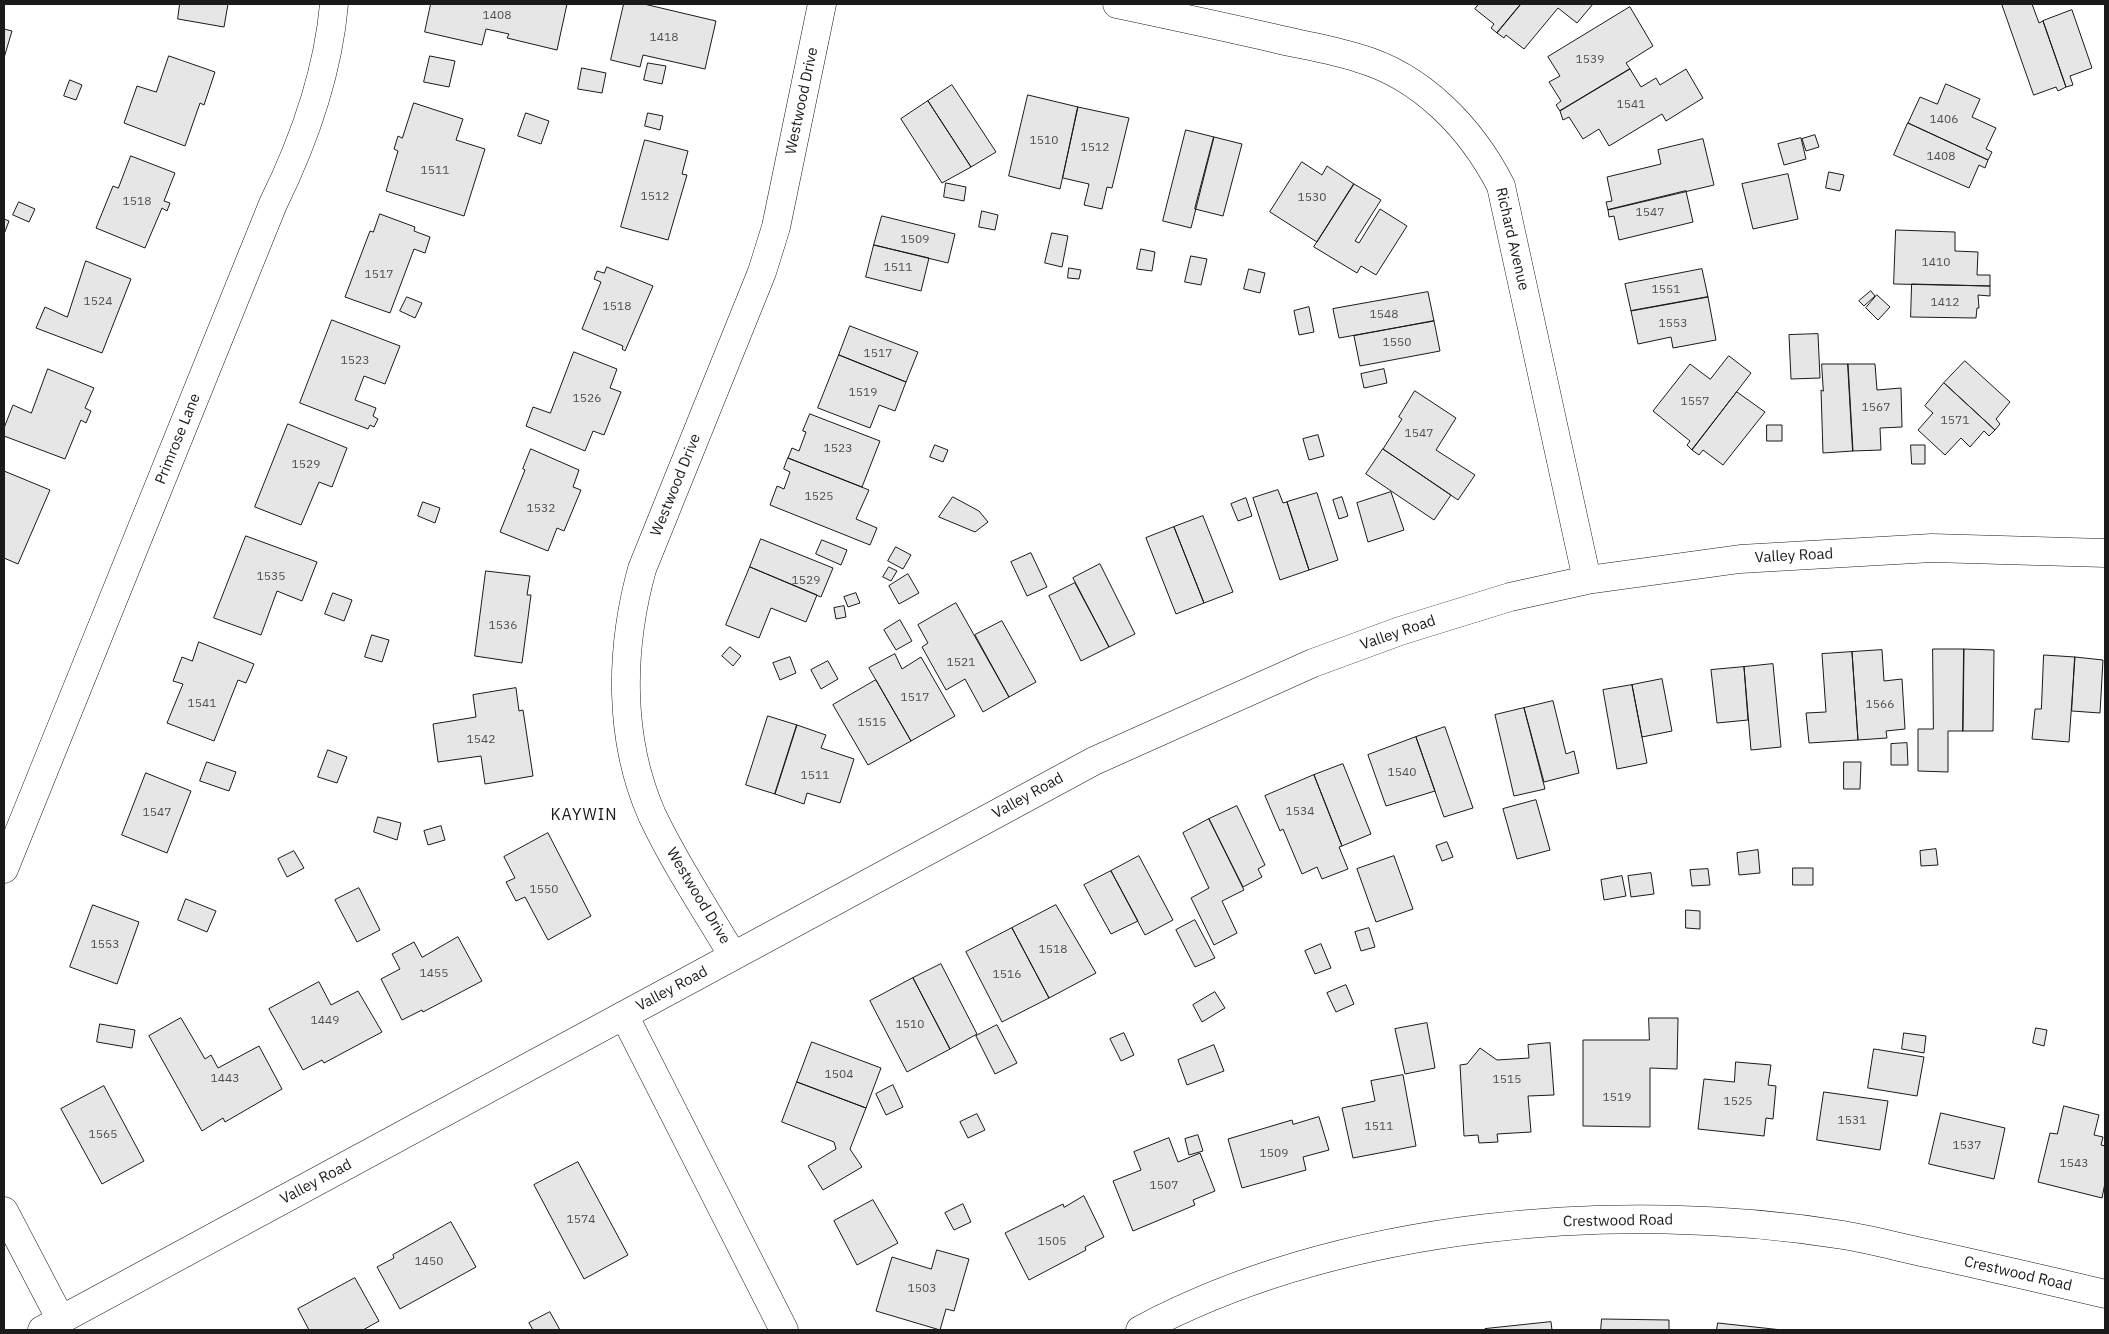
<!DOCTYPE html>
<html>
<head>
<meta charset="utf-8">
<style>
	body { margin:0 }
	#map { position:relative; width:2109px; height:1334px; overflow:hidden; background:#fff; font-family:"IBM Plex Sans",sans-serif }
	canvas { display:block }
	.frame { position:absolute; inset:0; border:5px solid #1a1a1a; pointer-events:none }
</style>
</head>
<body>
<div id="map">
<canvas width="2109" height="1334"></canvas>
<div class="frame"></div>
</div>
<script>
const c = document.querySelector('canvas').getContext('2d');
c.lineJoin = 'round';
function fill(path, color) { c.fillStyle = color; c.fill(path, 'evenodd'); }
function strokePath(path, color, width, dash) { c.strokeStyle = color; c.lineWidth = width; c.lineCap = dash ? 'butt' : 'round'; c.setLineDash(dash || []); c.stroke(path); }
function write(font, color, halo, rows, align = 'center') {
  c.font = font + ' "IBM Plex Sans",sans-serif'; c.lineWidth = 4; c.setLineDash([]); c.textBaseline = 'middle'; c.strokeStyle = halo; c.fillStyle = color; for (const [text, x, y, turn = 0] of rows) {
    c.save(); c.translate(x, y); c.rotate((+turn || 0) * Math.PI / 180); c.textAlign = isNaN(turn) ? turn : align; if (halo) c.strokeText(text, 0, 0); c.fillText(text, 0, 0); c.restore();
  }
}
const building = new Path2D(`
	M180,4H228L224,27L178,19Z
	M431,4H567L557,50L507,38L509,34L486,29L482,45L425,32Z
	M624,4H644L716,21L705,69L643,55L640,67L611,60Z
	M1479,4H1521L1497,33L1491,28L1494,24L1475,9Z
	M1521,4H1593L1577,23L1558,8L1524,49L1506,35L1504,38L1497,33Z
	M2002,4H2032L2039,23L2043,21L2066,87L2058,91L2056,87L2034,95Z
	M1630,7L1653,46L1626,63L1630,69L1560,111L1556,105L1561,101L1549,82L1560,76L1548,57Z
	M2072,10L2092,68L2070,76L2073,85L2066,87L2043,21Z
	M4,29L12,31L4,58Z
	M169,56L215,72L204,105L200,103L185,146L124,123L137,86L156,92Z
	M430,56L455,61L449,87L424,82Z
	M648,63L666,66L662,84L644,80Z
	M582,68L606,73L602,93L578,89Z
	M1630,69L1641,87L1656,78L1660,85L1686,69L1703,98L1666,121L1662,114L1609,146L1599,129L1583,139L1569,117L1563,120L1560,111Z
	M70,80L82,85L76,100L64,96Z
	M1946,84L1980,99L1972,117L1996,128L1986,149L1992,152L1988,160L1908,123L1920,97L1937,104Z
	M952,85L996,152L971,167L928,101Z
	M1028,95L1078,107L1060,189L1009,176Z
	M928,101L971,167L942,183L901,119Z
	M414,103L463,119L456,140L485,149L464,216L386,191L398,151L394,149L398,136L402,138Z
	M1078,107L1129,118L1112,188L1107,187L1102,209L1084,205L1089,184L1063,178Z
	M526,113L549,121L541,144L518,136Z
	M648,113L663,116L660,130L645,126Z
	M1908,123L1988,160L1985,168L1979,165L1969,188L1894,155Z
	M1186,130L1214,137L1191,228L1163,221Z
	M1815,135L1819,147L1806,151L1802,139Z
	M1214,137L1242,144L1223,216L1195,209Z
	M1801,138L1806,159L1784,165L1778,144Z
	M1703,139L1714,185L1608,210L1606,202L1612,201L1607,177L1661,164L1658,150Z
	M645,140L688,151L682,174L687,175L668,240L621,227Z
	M131,156L175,173L164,201L170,203L167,211L162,208L145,248L96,228L113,186L118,188Z
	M1302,162L1322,175L1327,166L1354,184L1317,242L1270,212Z
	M1829,172L1844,175L1840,191L1826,188Z
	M1788,174L1798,219L1753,229L1742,184Z
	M946,183L966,187L964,201L944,197Z
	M1354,184L1381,200L1355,241L1359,243L1380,209L1407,226L1376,275L1361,266L1357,273L1314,247Z
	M1686,191L1693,222L1619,240L1614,216L1609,217L1608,210Z
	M19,202L35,209L29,222L13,215Z
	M982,211L998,215L995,230L979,227Z
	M380,214L415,227L414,231L430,237L425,253L414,249L390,313L345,297L370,231L373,232Z
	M882,216L955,234L948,263L874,245Z
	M4,219L9,221L4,234Z
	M1896,230L1955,232V251L1978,252L1977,275H1990V286L1894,284Z
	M1052,233L1068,236L1062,267L1045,263Z
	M874,245L929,258L921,291L866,277Z
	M1141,249L1155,252L1152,271L1137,269Z
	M1191,256L1207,259L1201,285L1185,282Z
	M86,261L131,279L102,353L36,328L45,307L67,317Z
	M607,267L653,286L625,351L622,349L623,346L582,329L601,282L594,279L597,271L604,273Z
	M1069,268L1081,270L1079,279L1068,278Z
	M1249,269L1265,273L1260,293L1244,289Z
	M1702,269L1708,297L1631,311L1625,284Z
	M1912,284L1990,286V296L1978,295L1979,308H1977L1976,318L1911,317Z
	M1871,291L1875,296L1864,306L1859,301Z
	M1428,292L1434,321L1339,338L1333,309Z
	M1877,295L1890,307L1878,320L1866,308Z
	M407,297L422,303L415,318L400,311Z
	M1708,297L1716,340L1673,348L1671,337L1638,344L1631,311Z
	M1309,307L1314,332L1299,335L1294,311Z
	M332,320L400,346L385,384L364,376L355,400L376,408L373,416L378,419L374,427L370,425L368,429L300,403Z
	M1434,321L1440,351L1360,366L1354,336Z
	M850,326L918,352L906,382L839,355Z
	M1818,334L1820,378L1791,379L1789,335Z
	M574,352L617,369L610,388L621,392L604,435L593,431L585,451L526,426L533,407L550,413Z
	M839,355L906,382L895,411L879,405L870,428L818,408Z
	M1729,356L1751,373L1692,450L1687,445L1690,441L1653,411L1690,364L1710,379Z
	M1965,361L2010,402L1996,419L2000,424L1995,430L1944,383Z
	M1822,364H1848L1853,451L1823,453L1821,390L1823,391Z
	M1848,364H1875L1877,390L1901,388L1902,427L1880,428L1881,450L1853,451Z
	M48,369L94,388L85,408L91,411L86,423L81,420L65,459L4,436V428L13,405L31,413Z
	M1384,369L1387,383L1364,388L1361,374Z
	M1944,383L1995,430L1989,436L1984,431L1970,447L1961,438L1945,455L1918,430L1933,413L1925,406Z
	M1415,391L1456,418L1436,450L1475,475L1458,500L1383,449L1402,419L1399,417Z
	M1737,392L1765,412L1723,465L1703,450L1699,455L1692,450Z
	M810,414L880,441L862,487L788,458L792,448L799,451L806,432L803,431Z
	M288,424L347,448L332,487L319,482L301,525L255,507Z
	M1767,425H1782V441H1767Z
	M1318,435L1324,456L1309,460L1303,439Z
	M935,445L948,450L943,462L930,457Z
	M1911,445H1925V464H1912Z
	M531,449L579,470L573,487L581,490L564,531L557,528L548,551L500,532L525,470L523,469Z
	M1383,449L1451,495L1434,520L1366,474Z
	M788,458L869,490L856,519L877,528L870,545L770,505L777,486L784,489L790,472L784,469Z
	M4,471L50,490L18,564L4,558Z
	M1278,490L1283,503L1287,502L1309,570L1280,580L1253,498Z
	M1391,492L1404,530L1368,542L1357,503Z
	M1317,493L1338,560L1309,570L1287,502Z
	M953,497L979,511L988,522L975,532L939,517Z
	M1342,497L1348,516L1339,519L1333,500Z
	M1246,498L1252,516L1238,521L1231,504Z
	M423,502L440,508L435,523L418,516Z
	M1203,516L1233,592L1204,603L1174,527Z
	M1174,527L1204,603L1176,614L1146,538Z
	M246,536L317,562L302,601L277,591L261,635L214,618Z
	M761,539L833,568L821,597L750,567Z
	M822,540L847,550L841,565L816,554Z
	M896,547L911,555L903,569L888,561Z
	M1031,553L1047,587L1027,596L1011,562Z
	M1100,564L1135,634L1109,647L1073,578Z
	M750,567L817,595L806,622L771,608L759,638L726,625Z
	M889,567L897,571L891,581L883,577Z
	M486,571L530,576L527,595H531L522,663L475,656Z
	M908,574L919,593L899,604L889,586Z
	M1075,583L1109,647L1081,661L1049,596Z
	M333,593L352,600L344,621L325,614Z
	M856,593L860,603L848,607L844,597Z
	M956,603L1009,697L983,712L965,679L946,690L922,647L928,643L918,625Z
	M844,606L846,617L836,619L834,608Z
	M900,620L912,641L896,650L884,630Z
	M1002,621L1036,682L1009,697L975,635Z
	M372,635L389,640L382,662L365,657Z
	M199,642L254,664L246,683L238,680L214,741L167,723L183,684L173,681L182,657L192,661Z
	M730,647L741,656L733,666L722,656Z
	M1933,649H1964L1963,731H1948V772L1918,771V729H1933Z
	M1964,649L1994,650L1993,731H1963Z
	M1882,650L1884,681L1902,679L1905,729L1886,731L1887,738L1858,740L1852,652Z
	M1852,652L1858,740L1809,743L1806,713L1826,712L1822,654Z
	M895,654L902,669L921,657L955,716L911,741L869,668Z
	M2044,655L2075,657L2069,742L2032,739L2035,709H2041Z
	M790,657L796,673L780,680L773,663Z
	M2075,657L2103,660L2100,713L2072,711Z
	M828,661L838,679L821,689L811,670Z
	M1773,664L1781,747L1751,750L1744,667Z
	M1744,667L1748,720L1717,723L1711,670Z
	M1662,679L1672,731L1642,737L1632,685Z
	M876,680L911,741L868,765L833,705Z
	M1632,685L1647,763L1617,769L1603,690Z
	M516,688L519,711L523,710L533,776L485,784L481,756L438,762L433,724L476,717L473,695Z
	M1553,701L1566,754L1574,751L1579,773L1544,782L1524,708Z
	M1524,708L1545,789L1514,796L1495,715Z
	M768,716L797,725L775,794L746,785Z
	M797,725L826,735L821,748L854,759L840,803L807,793L804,804L775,794Z
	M1445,727L1473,808L1444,817L1416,737Z
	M1416,737L1435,791L1386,806L1368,755Z
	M1907,743L1908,765H1891V744Z
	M328,750L347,757L337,783L318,777Z
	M207,762L236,772L229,791L200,781Z
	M1844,762H1861L1860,789H1844Z
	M1343,764L1371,834L1342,846L1314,775Z
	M146,773L191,791L167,853L122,835Z
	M1314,775L1342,846L1339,847L1348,869L1322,879L1317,867L1302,874L1283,829L1280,831L1265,796Z
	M1536,800L1550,850L1517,859L1503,809Z
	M1237,806L1265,865L1258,869L1262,877L1243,887L1209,819Z
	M378,817L401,823L397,840L374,832Z
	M1209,819L1244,890L1222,901L1237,933L1214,945L1191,898L1209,888L1183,833Z
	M441,826L445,840L428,845L424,831Z
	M548,833L591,916L548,940L525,897L516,901L506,882L515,878L504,857Z
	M1447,842L1453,857L1442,861L1436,846Z
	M1936,849L1938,865L1921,866L1920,851Z
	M1758,850L1760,873L1739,875L1737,853Z
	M294,851L304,868L287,877L278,859Z
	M1139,856L1173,920L1145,935L1111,871Z
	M1394,856L1413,909L1376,922L1357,869Z
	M1793,868H1813V885H1793Z
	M1708,869L1710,885L1692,886L1690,870Z
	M1111,871L1138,921L1111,934L1084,885Z
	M1651,873L1654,894L1631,897L1628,876Z
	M1622,876L1626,896L1604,900L1601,880Z
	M359,888L380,930L357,942L335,900Z
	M186,899L216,911L207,932L178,920Z
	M93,905L139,922L117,984L70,967Z
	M1056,905L1096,973L1049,998L1012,928Z
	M1686,910L1700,911V929L1686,928Z
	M1195,920L1215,958L1195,967L1176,930Z
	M1012,928L1049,998L1002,1022L966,952Z
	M1369,928L1375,947L1361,951L1355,932Z
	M458,937L482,981L423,1012L422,1010L402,1020L381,979L400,969L392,954L414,942L422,957Z
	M1321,944L1331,968L1315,974L1305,951Z
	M941,964L977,1034L950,1049L913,978Z
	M913,978L950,1049L907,1072L870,1001Z
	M319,982L331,1005L358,991L382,1032L324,1063L322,1060L303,1070L269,1009Z
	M1346,985L1354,1004L1336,1012L1327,993Z
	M1215,992L1225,1008L1202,1022L1193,1005Z
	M181,1018L205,1059L211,1055L218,1068L259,1046L282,1089L225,1122L223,1118L202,1131L149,1036Z
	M1649,1018H1678L1677,1069L1650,1068V1127L1583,1126V1040H1649Z
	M1427,1023L1435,1068L1405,1074L1395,1029Z
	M100,1024L135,1030L132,1048L97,1042Z
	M997,1025L1017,1063L995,1074L976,1036Z
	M2036,1028L2047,1030L2044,1046L2033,1043Z
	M1124,1033L1134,1055L1121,1061L1110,1039Z
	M1904,1033L1926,1036L1924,1053L1902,1049Z
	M812,1042L881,1068L866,1108L797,1082Z
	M1550,1043L1554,1095L1528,1096L1531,1132L1497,1134L1498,1142L1479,1143L1478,1135L1464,1136L1460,1065L1467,1064L1480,1048L1497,1060L1529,1058L1528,1045Z
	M1214,1045L1224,1071L1187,1085L1178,1060Z
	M1874,1049L1924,1057L1917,1096L1868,1088Z
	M1736,1062L1771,1065L1768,1085L1776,1086L1773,1119L1766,1118L1764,1136L1698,1129L1704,1079L1734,1082Z
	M1403,1075L1416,1146L1353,1158L1342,1108L1375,1101L1371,1081Z
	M797,1082L866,1108L850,1149L862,1167L823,1190L808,1166L836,1149L834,1142L782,1122Z
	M893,1085L903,1107L886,1115L876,1094Z
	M104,1086L144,1161L102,1184L61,1109Z
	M1824,1092L1888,1101L1880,1150L1817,1140Z
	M2064,1106L2099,1115L2094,1135L2103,1137L2101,1145L2105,1146V1183L2102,1198L2038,1182L2050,1133L2057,1134Z
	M1941,1113L2005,1128L1994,1179L1929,1164Z
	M977,1114L985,1130L968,1138L960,1122Z
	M1319,1117L1329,1150L1303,1157L1306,1170L1242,1188L1228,1139L1292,1120L1293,1124Z
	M1198,1135L1203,1151L1189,1155L1185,1139Z
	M1169,1138L1178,1162L1200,1153L1215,1191L1193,1200L1195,1205L1133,1231L1113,1181L1141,1170L1134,1152Z
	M578,1162L628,1255L584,1279L534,1185Z
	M1084,1196L1104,1237L1085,1247L1086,1250L1029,1280L1005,1233L1063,1204L1064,1207Z
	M873,1200L898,1243L857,1265L834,1221Z
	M963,1204L971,1222L954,1230L945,1213Z
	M451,1222L476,1267L400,1309L377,1267L394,1258L393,1255Z
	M937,1250L969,1259L954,1311L946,1309L940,1330L876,1311L892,1257L931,1269Z
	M355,1278L379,1321L363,1330H309L298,1309Z
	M550,1312L560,1330H533L529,1323Z
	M1602,1319L1669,1320V1330H1601Z
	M1551,1322L1552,1330H1485V1329Z
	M1718,1323L1782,1330H1717Z`);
const minor = new Path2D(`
	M1117,4C1169,15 1221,26 1273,38C1301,45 1330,49 1358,58C1422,76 1472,129 1501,186L1587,580
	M4,869L273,204C304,141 328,73 334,4
	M733,956C706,910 675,864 652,815C618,738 620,649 642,569L762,272L776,227L822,4
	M624,1015L784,1330
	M4,1211L61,1320
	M42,1330L1094,761L1313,663L1400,631L1510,597L1587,580L1740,559L1932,548L2105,553
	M1140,1330C1343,1222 1619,1199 1843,1235C1873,1240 1902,1248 1931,1254C1989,1267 2047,1280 2105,1294`);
const numberNames = [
	["1408",497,16],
	["1418",664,38],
	["1539",1590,60],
	["1541",1631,105],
	["1406",1944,120],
	["1510",1044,141],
	["1512",1095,148],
	["1408",1941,157],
	["1511",435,171],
	["1512",655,197],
	["1530",1312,198],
	["1518",137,202],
	["1547",1650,213],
	["1509",915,240],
	["1410",1936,263],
	["1511",898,268],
	["1517",379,275],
	["1551",1666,290],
	["1524",98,302],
	["1412",1945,303],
	["1518",617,307],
	["1548",1384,315],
	["1553",1673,324],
	["1550",1397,343],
	["1517",878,354],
	["1523",355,361],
	["1519",863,393],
	["1526",587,399],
	["1557",1695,402],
	["1567",1876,408],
	["1571",1955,421],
	["1547",1419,434],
	["1523",838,449],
	["1529",306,465],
	["1525",819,497],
	["1532",541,509],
	["1535",271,577],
	["1529",806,581],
	["1536",503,626],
	["1521",961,663],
	["1517",915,698],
	["1541",202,704],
	["1566",1880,705],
	["1515",872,723],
	["1542",481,740],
	["1540",1402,773],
	["1511",815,776],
	["1534",1300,812],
	["1547",157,813],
	["1550",544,890],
	["1553",105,945],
	["1518",1053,950],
	["1455",434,974],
	["1516",1007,975],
	["1449",325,1021],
	["1510",910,1025],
	["1504",839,1075],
	["1443",225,1079],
	["1515",1507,1080],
	["1519",1617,1098],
	["1525",1738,1102],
	["1531",1852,1121],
	["1511",1379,1127],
	["1565",103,1135],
	["1537",1967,1146],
	["1509",1274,1154],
	["1543",2074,1164],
	["1507",1164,1186],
	["1574",581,1220],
	["1505",1052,1242],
	["1450",429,1262],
	["1503",922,1289]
];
const streetNames = [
	["Westwood Drive",802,101,-78],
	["Richard Avenue",1512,239,77],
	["Primrose Lane",178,439,-68],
	["Westwood Drive",676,485,-68],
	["Valley Road",1794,556,-3],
	["Valley Road",1398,633,-19],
	["Valley Road",1028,796,-29],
	["Westwood Drive",698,896,59],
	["Valley Road",672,989,-28],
	["Valley Road",316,1182,-28],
	["Crestwood Road",1618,1221,-1],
	["Crestwood Road",2018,1274,13]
];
const neighbourhoodNames = [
	["KAYWIN",584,815]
];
fill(building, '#e6e6e6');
strokePath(building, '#1a1a1a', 1);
strokePath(minor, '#1a1a1a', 29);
strokePath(minor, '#fff', 28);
write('12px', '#4d4d4d', null, numberNames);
write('15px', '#1a1a1a', '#fff', streetNames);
c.letterSpacing = '1px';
write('16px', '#1a1a1a', '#fff', neighbourhoodNames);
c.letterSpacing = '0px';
</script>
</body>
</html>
